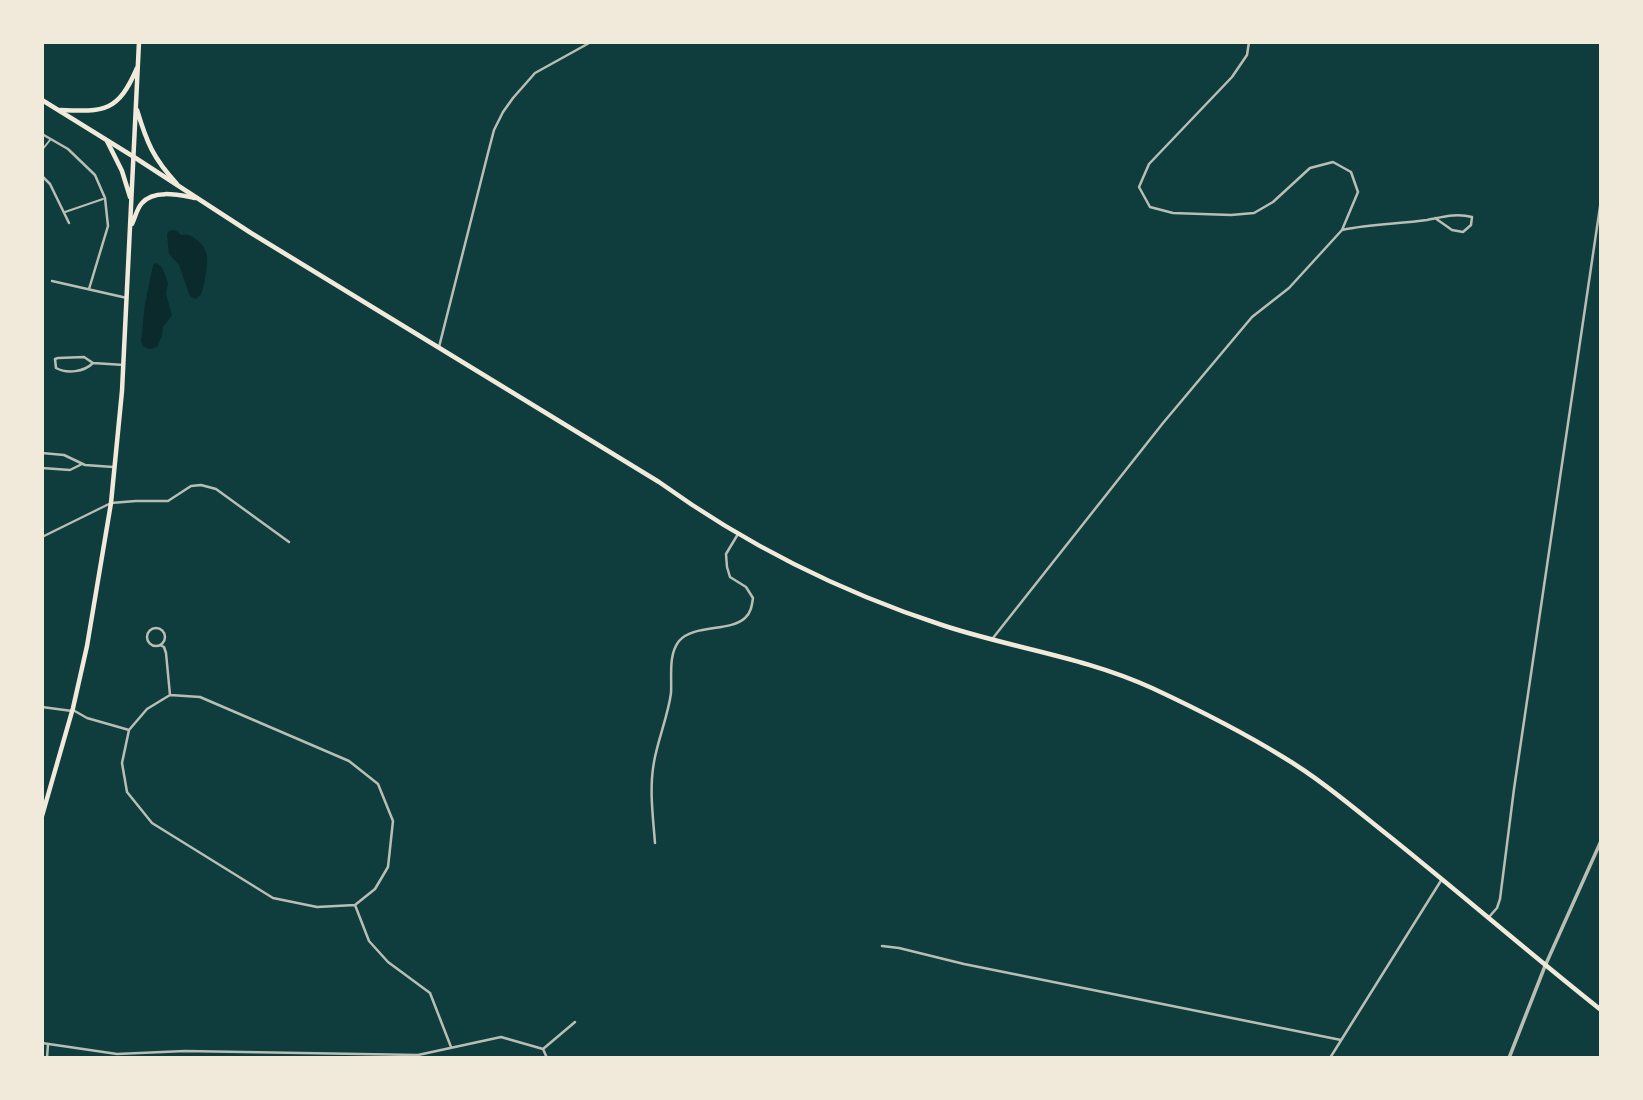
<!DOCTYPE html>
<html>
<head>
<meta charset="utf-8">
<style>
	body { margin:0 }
	#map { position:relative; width:1643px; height:1100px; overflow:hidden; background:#0f3d3e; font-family:Roboto,sans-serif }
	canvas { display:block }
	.frame { position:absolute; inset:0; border:44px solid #f1e9da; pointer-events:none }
</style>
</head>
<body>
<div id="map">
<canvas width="1643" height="1100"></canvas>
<div class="frame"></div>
</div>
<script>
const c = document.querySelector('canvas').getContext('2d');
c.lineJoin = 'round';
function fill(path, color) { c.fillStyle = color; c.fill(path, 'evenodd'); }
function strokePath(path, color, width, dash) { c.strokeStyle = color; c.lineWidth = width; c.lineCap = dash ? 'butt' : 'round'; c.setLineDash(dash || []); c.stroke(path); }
const water = new Path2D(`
	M173,230L177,231L181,235C188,234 191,235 197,240C212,252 207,267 204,284C202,291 203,294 196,299L191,297L189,294L179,265L169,254L167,234L169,231Z
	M156,263L162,267L168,283L166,294L172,315L163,327L162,336L157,347L150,349L144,347L141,342L145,304L153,265Z`);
const service = new Path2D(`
	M42,150L50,140
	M65,212L103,199`);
const minor = new Path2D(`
	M42,134L68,149L95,175L105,198L108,226L89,289
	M42,176L50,184L69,223
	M1342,230C1370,224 1399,224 1427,220C1443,217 1456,213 1472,217L1471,225L1463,232L1452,230L1435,218
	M52,281L127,298
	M439,347L488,153L494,130L503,112L513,98L535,73L591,42
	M93,363C84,372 67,374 56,368L55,359L58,358L84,357L93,363L124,365
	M42,453L64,455L85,465L113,467
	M42,468L70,470L82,464
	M42,537L111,503L136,501H168L191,486L201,485L216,489L289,542
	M147 637a9 9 0 1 1 18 0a9 9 0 1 1-18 0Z
	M993,638L1163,423L1252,317L1289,288L1342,230L1358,192L1351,172L1333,162L1310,168L1273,202L1254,213L1231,215L1173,213L1150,207L1139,187L1149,164L1232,77L1247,55L1249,42
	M160,645L164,647L166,653L170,695
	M170,695L200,697L349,761L378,784L393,821L388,867L375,889L355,905L317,907L273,898L152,823L127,792L122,763L129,730L147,709Z
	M42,707L72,711
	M73,710L87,718L129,730
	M655,843C653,816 649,789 654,762C658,739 668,716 671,693C672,677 668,655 679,641C694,624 730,632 745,618C751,613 752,605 753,598L746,587L730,577L727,567L726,554L738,534
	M355,905L369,941L388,962L430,993L451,1047
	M1489,917L1497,908L1500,899L1514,789L1601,200
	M882,946L899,948L964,964L1341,1040
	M42,1043L117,1054L185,1051L418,1055L501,1037L543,1049L547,1058
	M543,1049L575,1022
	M47,1058L48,1044
	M1330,1058L1442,879`);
const tertiary = new Path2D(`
	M1509,1058L1545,966L1601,841`);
const secondary = new Path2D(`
	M60,110C105,112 118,112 137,68
	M137,110C147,143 153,158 177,184
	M107,141L122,171L130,197
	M132,224C135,218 137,208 142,203C154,189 179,195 195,198
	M42,816L73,708L87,646L111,503L122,391L139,42`);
const primary = new Path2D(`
	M42,100L134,157L251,233L659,482C745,544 841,592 942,625C1011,648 1085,657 1152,688C1197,709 1241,731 1283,757C1320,779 1355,809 1389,836C1460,893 1529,953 1601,1010`);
fill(water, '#0a2a2b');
strokePath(service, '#b8beb3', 2);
strokePath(minor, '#b8beb3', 2.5);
strokePath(tertiary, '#b8beb3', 3.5);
strokePath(secondary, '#f1e9da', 4.5);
strokePath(primary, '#f1e9da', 4.5);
</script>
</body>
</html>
